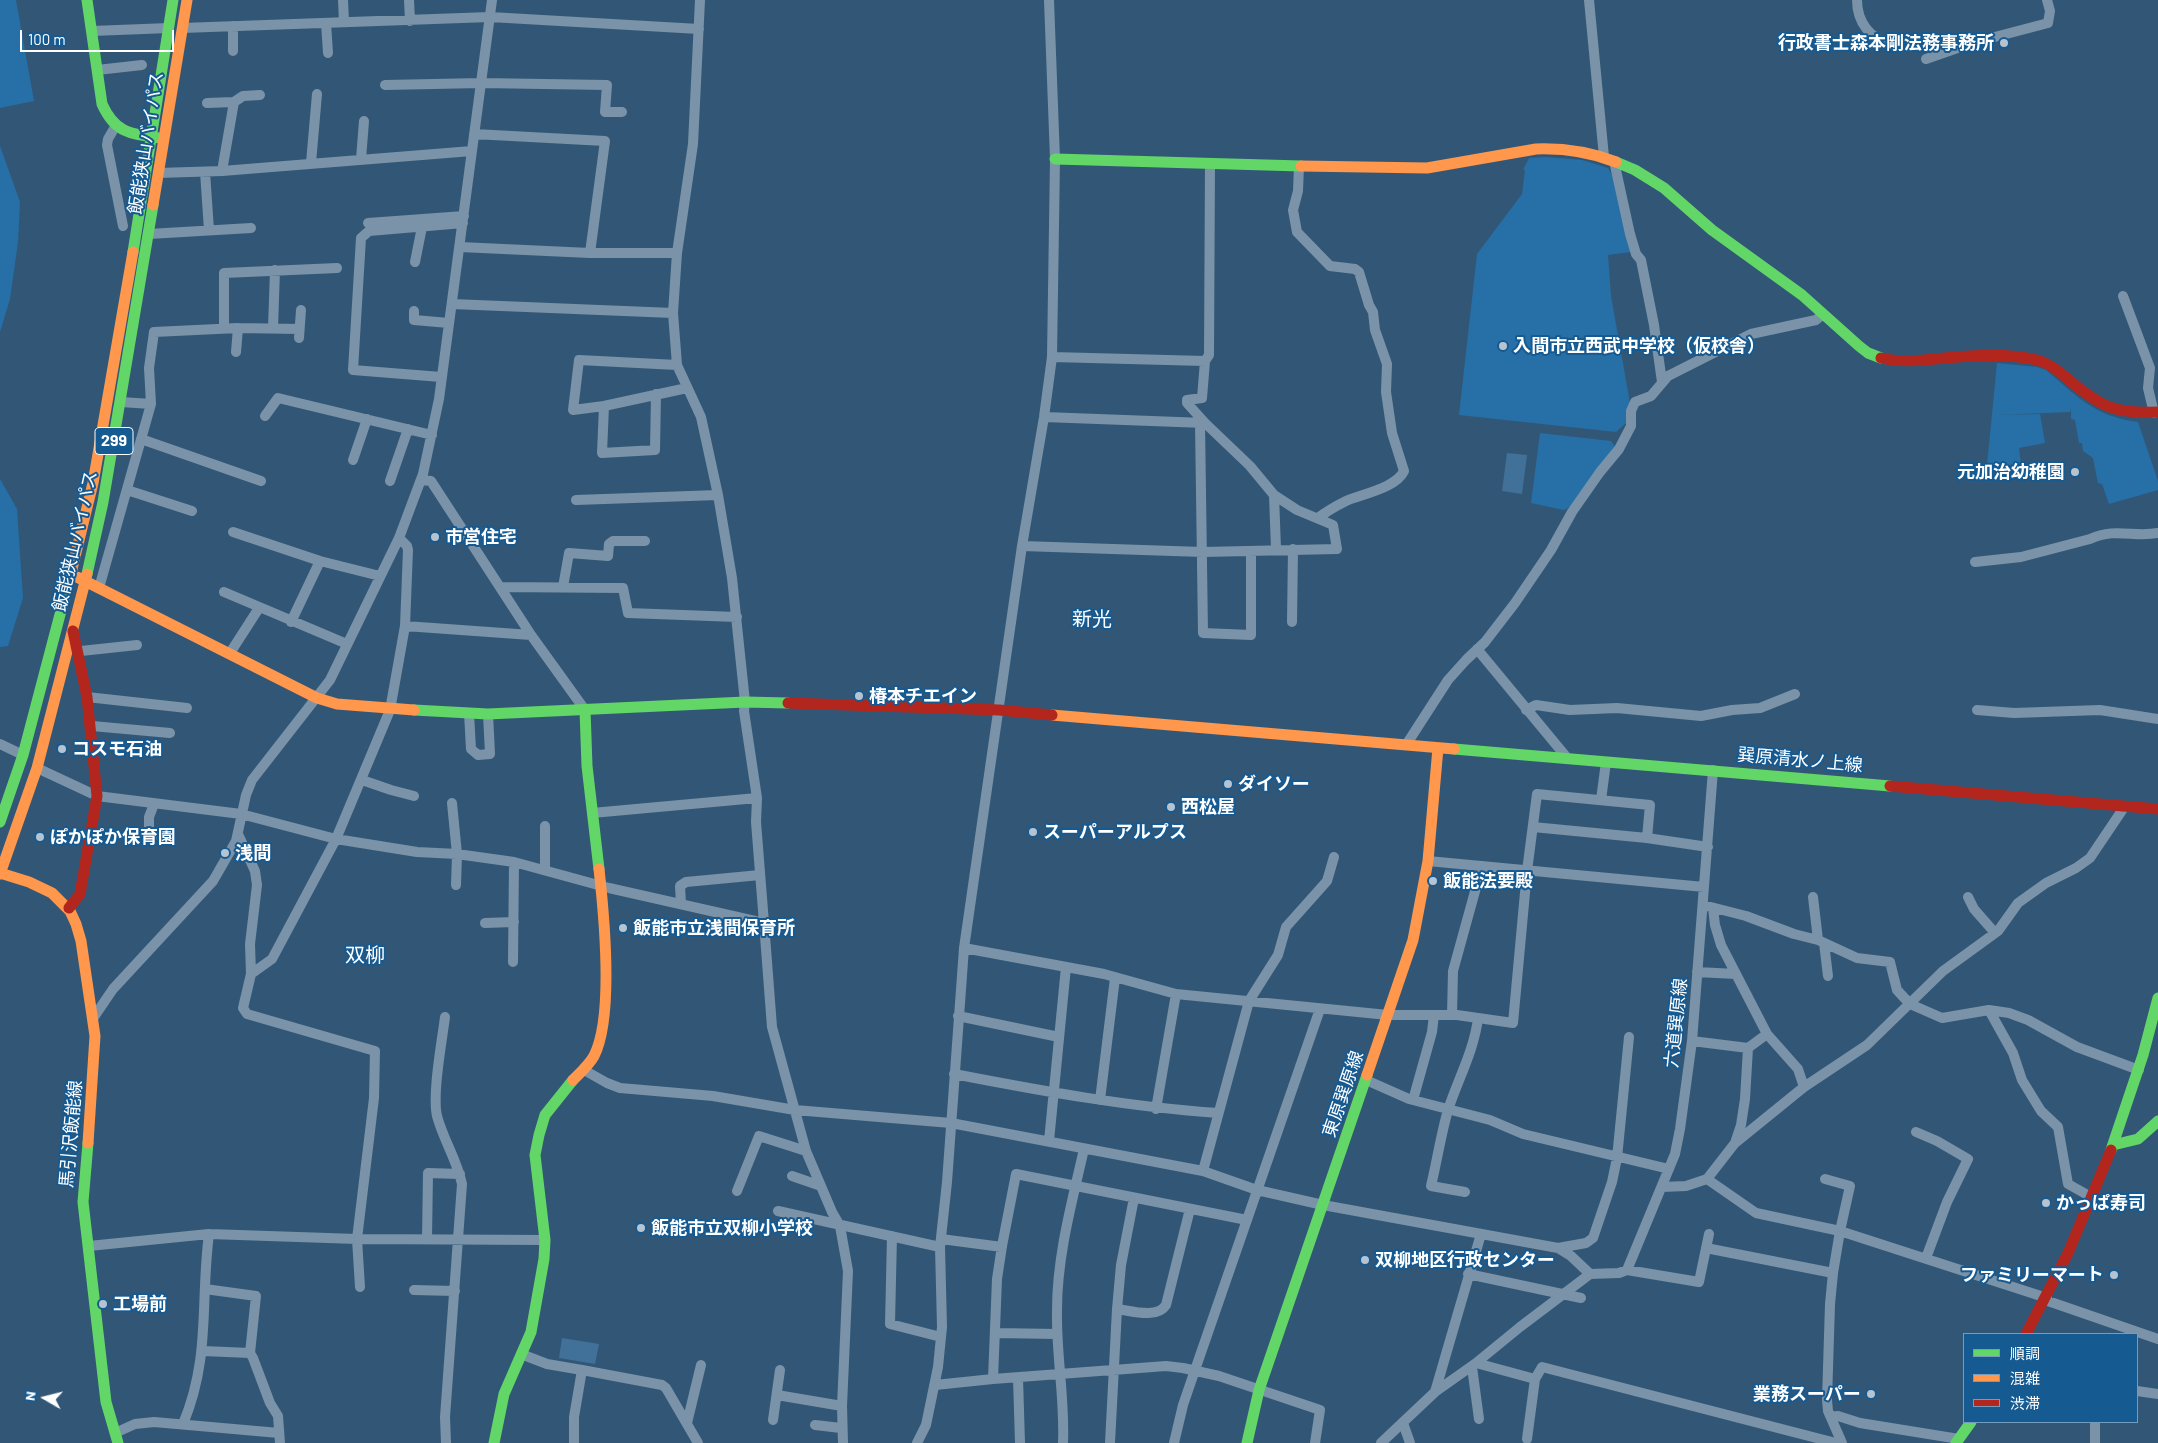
<!DOCTYPE html>
<html>
<head>
<meta charset="utf-8">
<style>
	body { margin:0 }
	#map { position:relative; width:2158px; height:1443px; overflow:hidden; background:#325776; font-family:Barlow,"Noto Sans JP",sans-serif }
	canvas { display:block }
	.legend { position:absolute; left:1963px; top:1333px; width:175px; height:90px; box-sizing:border-box; background:#165a92; border:1px solid #739cbe; margin:0; padding:6px 9px; list-style:none; font-size:15px; color:#fff }
	.legend li { display:flex; align-items:center; gap:10px; height:25px }
	.legend b { width:25px; border:1px solid #739cbe }
	.north { position:absolute; left:20px; top:1373px; width:50px; height:50px; -webkit-text-stroke:4px #165a92; paint-order:stroke; rotate:278deg; font-size:14px; font-weight:700; line-height:20px; text-align:center; color:#fff }
	.north::after { content:''; display:block; margin:auto; width:18px; height:22px; background:#fff; clip-path:polygon(50% 0,100% 100%,50% 72%,0 100%) }
	.scale { position:absolute; left:20px; top:30px; width:154px; height:22px; box-sizing:border-box; border:2px solid #fff; border-top:0; padding-left:6px; font-size:15px; line-height:18px; white-space:nowrap; color:#fff; -webkit-text-stroke:4px #165a92; paint-order:stroke }
</style>
</head>
<body>
<div id="map">
<canvas width="2158" height="1443"></canvas>
<ul class="legend">
<li><b style="height:6px;background:#63d668"></b>順調</li>
<li><b style="height:6px;background:#ff974d"></b>混雑</li>
<li><b style="height:6px;background:#b3261e"></b>渋滞</li>
</ul>
<div class="north">N</div>
<div class="scale">100 m</div>
</div>
<script>
const c = document.querySelector('canvas').getContext('2d');
c.lineJoin = 'round';
function fill(path, color) { c.fillStyle = color; c.fill(path, 'evenodd'); }
function strokePath(path, color, width, dash) { c.strokeStyle = color; c.lineWidth = width; c.lineCap = dash ? 'butt' : 'round'; c.setLineDash(dash || []); c.stroke(path); }
function write(font, color, halo, rows, align = 'center') {
  c.font = font + ' Barlow,"Noto Sans JP",sans-serif'; c.lineWidth = 4; c.setLineDash([]); c.textBaseline = 'middle'; c.strokeStyle = halo; c.fillStyle = color; for (const [text, x, y, turn = 0] of rows) {
    c.save(); c.translate(x, y); c.rotate((+turn || 0) * Math.PI / 180); c.textAlign = isNaN(turn) ? turn : align; if (halo) c.strokeText(text, 0, 0); c.fillText(text, 0, 0); c.restore();
  }
}
const green = new Path2D(`
	M0,0H16L34,101L0,108Z
	M0,146L20,202L18,242L10,299L0,332Z
	M1546,157L1582,160L1608,168L1614,178L1631,252L1608,255L1611,296L1630,403L1626,423L1616,432L1459,415L1477,254L1522,194L1525,170H1523L1529,158Z
	M1997,363L2037,367L2046,370C2078,397 2094,416 2138,422L2158,481V490L2109,504L2102,484L2098,483L2093,458L2083,451L2082,443H2079L2075,420L2071,419V409L2070,412L1997,415L2040,414L2045,443L2019,448L2021,465H1987Z
	M1540,433L1611,441L1616,448L1570,507L1564,510L1531,503Z
	M0,479L17,509L23,598L8,646L0,647Z`);
const water = new Path2D(`
	M1507,453L1527,455L1522,494L1502,491Z
	M562,1338L599,1344L595,1364L559,1358Z`);
const street = new Path2D(`
	M343,0L344,22
	M409,0L410,21
	M700,0L693,144L677,253L673,313L677,365L701,417L718,495L732,578L745,702L744,711L757,798L756,822L764,923
	M1589,0L1604,157
	M1857,0C1857,22 1870,39 1892,45
	M326,23L328,53
	M233,26V51
	M182,28L490,17L699,29
	M92,31L169,28
	M1926,59L1972,43L2048,23L2050,11L2047,0
	M97,70L142,65
	M385,85L481,83L607,85L605,112H622
	M207,103L234,102L243,96L260,95
	M115,127L108,139L107,145L123,226
	M474,134L605,141L590,253
	M361,159L364,121
	M1614,161L1630,234L1636,254L1641,260L1654,325L1662,382
	M311,163L317,94
	M1299,166L1298,191L1293,210L1297,232L1330,266L1355,269L1359,272L1369,305L1373,312L1375,330L1387,364L1386,392L1392,433L1404,471C1396,488 1362,494 1346,501C1336,506 1327,511 1318,518
	M222,171L234,102
	M205,172L209,230
	M158,173L222,171L472,151
	M368,223L464,216
	M149,234L251,228
	M460,247L590,253H677
	M415,262L422,227
	M2123,296L2150,368L2148,388L2154,413
	M452,304L673,313
	M414,311V320L449,323
	M273,328L275,270
	M224,329V273L337,268
	M299,338L301,310
	M236,352L238,328
	M1052,357L1205,361
	M677,365L579,360L573,410L604,406L687,388
	M441,377L353,370L361,238L369,231L463,223
	M121,402L151,404
	M604,406L602,453L655,450L656,394
	M265,416L278,398L432,435
	M1044,417L1205,423
	M1200,423L1203,633L1251,635V551
	M141,439L261,481
	M353,460L367,419
	M421,480L431,481L531,635L585,710
	M390,481L408,429
	M127,490L192,511
	M1274,495L1276,549
	M576,500L718,495
	M233,532L320,561L380,576
	M1022,546L1203,552L1337,549L1333,525L1297,510L1274,495L1250,466L1205,423L1187,403V400L1202,398L1205,361L1209,355L1210,163
	M1975,562L2021,557L2090,539C2116,527 2134,538 2158,533
	M501,587L623,588L628,613L737,617
	M563,587L569,553L608,556L609,544L613,541H645
	M99,588L151,404L149,368L154,332L238,328L299,329
	M224,592L347,644
	M291,622L320,561
	M1292,622L1293,549
	M405,626L531,635
	M1477,649L1568,759
	M81,651L137,645
	M230,653L259,608
	M87,697L187,708
	M1526,710L1536,705L1570,710L1617,708L1701,716L1732,710L1760,708L1795,694
	M1977,710L2014,713L2100,710L2158,719
	M469,713L471,749L478,755L490,754L488,714
	M92,726L170,733
	M0,744L23,755
	M1406,745L1448,680L1466,660L1485,642L1515,603L1551,550L1572,512L1600,472L1619,449L1631,426V411L1635,402L1651,396L1668,376L1751,334L1816,320L1823,314
	M37,768L97,796L241,814L336,839L417,852L457,854L514,862L609,888L764,923L772,1027L806,1151L832,1212L840,1226L848,1271L842,1406L843,1443
	M362,780L391,790L414,796
	M1601,800L1606,762
	M452,803L457,854L456,885
	M154,804L149,817V831L166,838
	M592,813L757,798
	M1533,827L1647,838L1708,847
	M238,834L255,871L257,885L250,944L251,974L243,1008L247,1014L375,1051L374,1098L357,1239L360,1287
	M1428,861L1704,887
	M545,869V826
	M1813,897L1818,940
	M1968,897L1974,909L1995,933
	M681,904L680,886L686,882L760,875
	M1703,905L1746,916L1794,934L1818,940L1857,958L1890,962L1897,990L1910,1004L1942,1018L1989,1010L2009,1013L2028,1020L2077,1047L2139,1070
	M1713,908L1715,925L1721,945L1767,1034L1798,1069L1804,1087
	M485,923L514,922
	M1824,943L1828,976
	M964,948L1104,974L1176,994L1388,1015H1457L1513,1023L1527,871L1537,794L1650,805L1647,838
	M513,962L514,862
	M1697,972L1736,974
	M251,974L272,959L336,839L390,710L405,626L408,550L407,546L399,538
	M1989,1010L2013,1053L2022,1080L2041,1111L2058,1127L2068,1184L2093,1198
	M1452,1015L1453,971L1482,866
	M958,1016L1059,1037
	M94,1017L113,989L213,881L236,841L246,795L252,780L330,680L399,538L423,474L439,399L492,0
	M445,1017C442,1041 432,1094 437,1116C443,1139 457,1160 462,1184L445,1417L446,1443
	M1692,1041L1748,1048L1767,1034
	M584,1070L607,1083L620,1088L713,1096L795,1110L951,1123L1203,1171L1257,1190L1323,1205L1558,1248L1586,1243L1593,1238L1612,1182L1617,1158L1629,1037
	M954,1074C1042,1091 1129,1107 1218,1113
	M1366,1080L1409,1099L1490,1120L1523,1134L1669,1169
	M1100,1100L1115,978
	M1413,1100L1432,1032L1434,1015
	M1156,1109L1176,994
	M1916,1132L1937,1141L1968,1159L1947,1202L1926,1258
	M1049,1141L1066,967
	M1735,1143L1804,1087L1867,1045L1943,971L1998,931L2018,903L2046,883L2076,868L2090,858L2125,806
	M1203,1171L1249,1001L1278,955L1286,927L1327,881L1334,857
	M792,1176L821,1186
	M1707,1179L1756,1213L1840,1231L2047,1298
	M1825,1179L1850,1186L1840,1231L1833,1273L1830,1304L1827,1400L1828,1411L1842,1443
	M1662,1187L1686,1186L1707,1179L1735,1143L1741,1125L1745,1099L1748,1048
	M737,1191L759,1136L806,1151
	M1465,1192L1431,1186C1437,1161 1441,1134 1448,1110C1458,1079 1474,1051 1478,1018
	M778,1211L940,1247
	M892,1236L890,1324L941,1337
	M427,1239L428,1173L460,1174
	M941,1239L1002,1247
	M89,1246L209,1234L357,1239L545,1240
	M1558,1248L1571,1256L1590,1274
	M1706,1248L1833,1273
	M1627,1270L1675,1154L1680,1129L1692,1041L1713,770
	M1468,1274L1581,1298
	M205,1289L256,1296L250,1353L253,1358L270,1403L278,1416L280,1443
	M414,1290L455,1291
	M2045,1300L2158,1339
	M1117,1309C1132,1311 1157,1319 1166,1305L1190,1209
	M995,1333L1057,1334
	M203,1351L250,1353
	M521,1354L547,1364L582,1370L574,1417V1443
	M1476,1363L1535,1379
	M1472,1367L1479,1419
	M582,1370L662,1385L666,1388L698,1443
	M1018,1378L1020,1443
	M993,1379L997,1279L1002,1246L1016,1174L1247,1220
	M935,1385L993,1379L1166,1366L1183,1368L1219,1376L1320,1410L1315,1443
	M2137,1391L2158,1394
	M1435,1392L1481,1234
	M777,1395L842,1406
	M1831,1417L1838,1416L1860,1423L1959,1439
	M773,1420L780,1370
	M2095,1422V1443
	M687,1423L701,1365
	M1403,1423L1410,1443
	M183,1424C211,1357 200,1302 209,1234
	M815,1425L841,1428
	M115,1433L135,1424L154,1422L279,1433
	M1527,1439L1535,1379L1542,1367L1836,1443
	M917,1443L926,1425L938,1367L942,1327L940,1247L947,1182L964,948L1022,546L1044,417L1052,357L1055,159L1049,0
	M1063,1443C1065,1398 1056,1355 1057,1310C1057,1256 1072,1202 1084,1149
	M1110,1443L1117,1309L1121,1265L1134,1198
	M1174,1443L1183,1405L1195,1370L1320,1009
	M1381,1443L1435,1392L1476,1363L1520,1327L1590,1274L1619,1273L1627,1270L1699,1282L1709,1234`);
const fast = new Path2D(`
	M87,0L102,104C115,133 130,134 160,138
	M1055,159L1301,166
	M1616,162L1635,170L1664,188L1712,230L1802,295L1859,346L1868,353L1881,358
	M133,252L173,0
	M87,574L103,502L153,205
	M414,710L488,714L745,702L788,703
	M585,710L587,766L599,869
	M1454,749L1890,786
	M0,822L23,755L72,569
	M88,1143L83,1202L106,1402L118,1443
	M2113,1145L2138,1139L2158,1121
	M2111,1150L2143,1055L2158,998
	M494,1443L504,1394L531,1332L544,1259L545,1240L535,1155L539,1135L545,1115L573,1080
	M1247,1443L1259,1390L1367,1075
	M1956,1443L1971,1422`);
const slow = new Path2D(`
	M1301,166L1427,168L1536,149C1564,148 1590,152 1616,162
	M153,205L187,0
	M72,569L93,483L133,252
	M77,577L317,698L337,704L414,710
	M1052,715L1454,749
	M0,873L29,882L52,893L70,911L76,924L81,941L95,1036L88,1143
	M0,874L37,768L87,574
	M1367,1075L1413,940L1428,861L1438,748
	M573,1080C580,1073 589,1065 594,1056C614,1017 604,914 599,869`);
const jam = new Path2D(`
	M1881,358C1903,363 1924,360 1945,358C1975,355 2008,353 2037,360C2049,363 2059,371 2069,380C2101,407 2115,414 2158,412
	M788,703L999,710L1052,715
	M1890,786L2158,809
	M69,908L80,894L97,796L87,697L73,631
	M2026,1334L2068,1253L2111,1150`);
const markers = [
	[2004,43,5,"#b7c4cf"],
	[1503,346,5,"#b7c4cf"],
	[2075,472,5,"#b7c4cf"],
	[435,537,5,"#b7c4cf"],
	[859,696,5,"#b7c4cf"],
	[62,749,5,"#b7c4cf"],
	[1228,784,5,"#b7c4cf"],
	[1171,807,5,"#b7c4cf"],
	[1033,832,5,"#b7c4cf"],
	[40,837,5,"#b7c4cf"],
	[225,853,5,"#b7c4cf"],
	[1433,881,5,"#b7c4cf"],
	[623,928,5,"#b7c4cf"],
	[2046,1203,5,"#b7c4cf"],
	[641,1228,5,"#b7c4cf"],
	[1365,1260,5,"#b7c4cf"],
	[2114,1275,5,"#b7c4cf"],
	[103,1304,5,"#b7c4cf"],
	[1871,1394,5,"#b7c4cf"]
];
const shields = [
	[114,441,38]
];
const shieldNames = [
	["299",114,441]
];
const poiNames = [
	["行政書士森本剛法務事務所",1994,43,"right"],
	["入間市立西武中学校（仮校舎）",1513,346],
	["元加治幼稚園",2065,472,"right"],
	["市営住宅",445,537],
	["椿本チエイン",869,696],
	["コスモ石油",72,749],
	["ダイソー",1238,784],
	["西松屋",1181,807],
	["スーパーアルプス",1043,832],
	["ぽかぽか保育園",50,837],
	["浅間",235,853],
	["飯能法要殿",1443,881],
	["飯能市立浅間保育所",633,928],
	["かっぱ寿司",2056,1203],
	["飯能市立双柳小学校",651,1228],
	["双柳地区行政センター",1375,1260],
	["ファミリーマート",2104,1275,"right"],
	["工場前",113,1304],
	["業務スーパー",1861,1394,"right"]
];
const streetNames = [
	["飯能狭山バイパス",146,143,-81],
	["飯能狭山バイパス",75,541,-77],
	["巽原清水ノ上線",1800,760,5],
	["六道巽原線",1676,1023,-84],
	["東原巽原線",1343,1094,-71],
	["馬引沢飯能線",71,1134,-85]
];
const quarterNames = [
	["新光",1092,619],
	["双柳",365,955]
];
fill(green, '#276fa7');
fill(water, '#417098');
strokePath(street, '#7a93a9', 10);
strokePath(fast, '#63d668', 11);
strokePath(slow, '#ff974d', 11);
strokePath(jam, '#b3261e', 11);
for (const [x, y, r, color] of markers) { const dot = new Path2D(); dot.arc(x, y, r, 0, 2 * Math.PI); c.fillStyle = color; c.fill(dot); strokePath(dot, '#165a92', 2); }
for (const [x, y, w] of shields) { const box = new Path2D(); box.roundRect(x - w / 2, y - 13.5, w, 27, 4); c.fillStyle = '#165a92'; c.fill(box); strokePath(box, '#fff', 1); }
write('bold 16px', '#fff', null, shieldNames);
write('bold 18px', '#fff', '#165a92', poiNames, 'left');
write('18px', '#fff', '#165a92', streetNames);
write('20px', '#fff', '#165a92', quarterNames);
</script>
</body>
</html>
